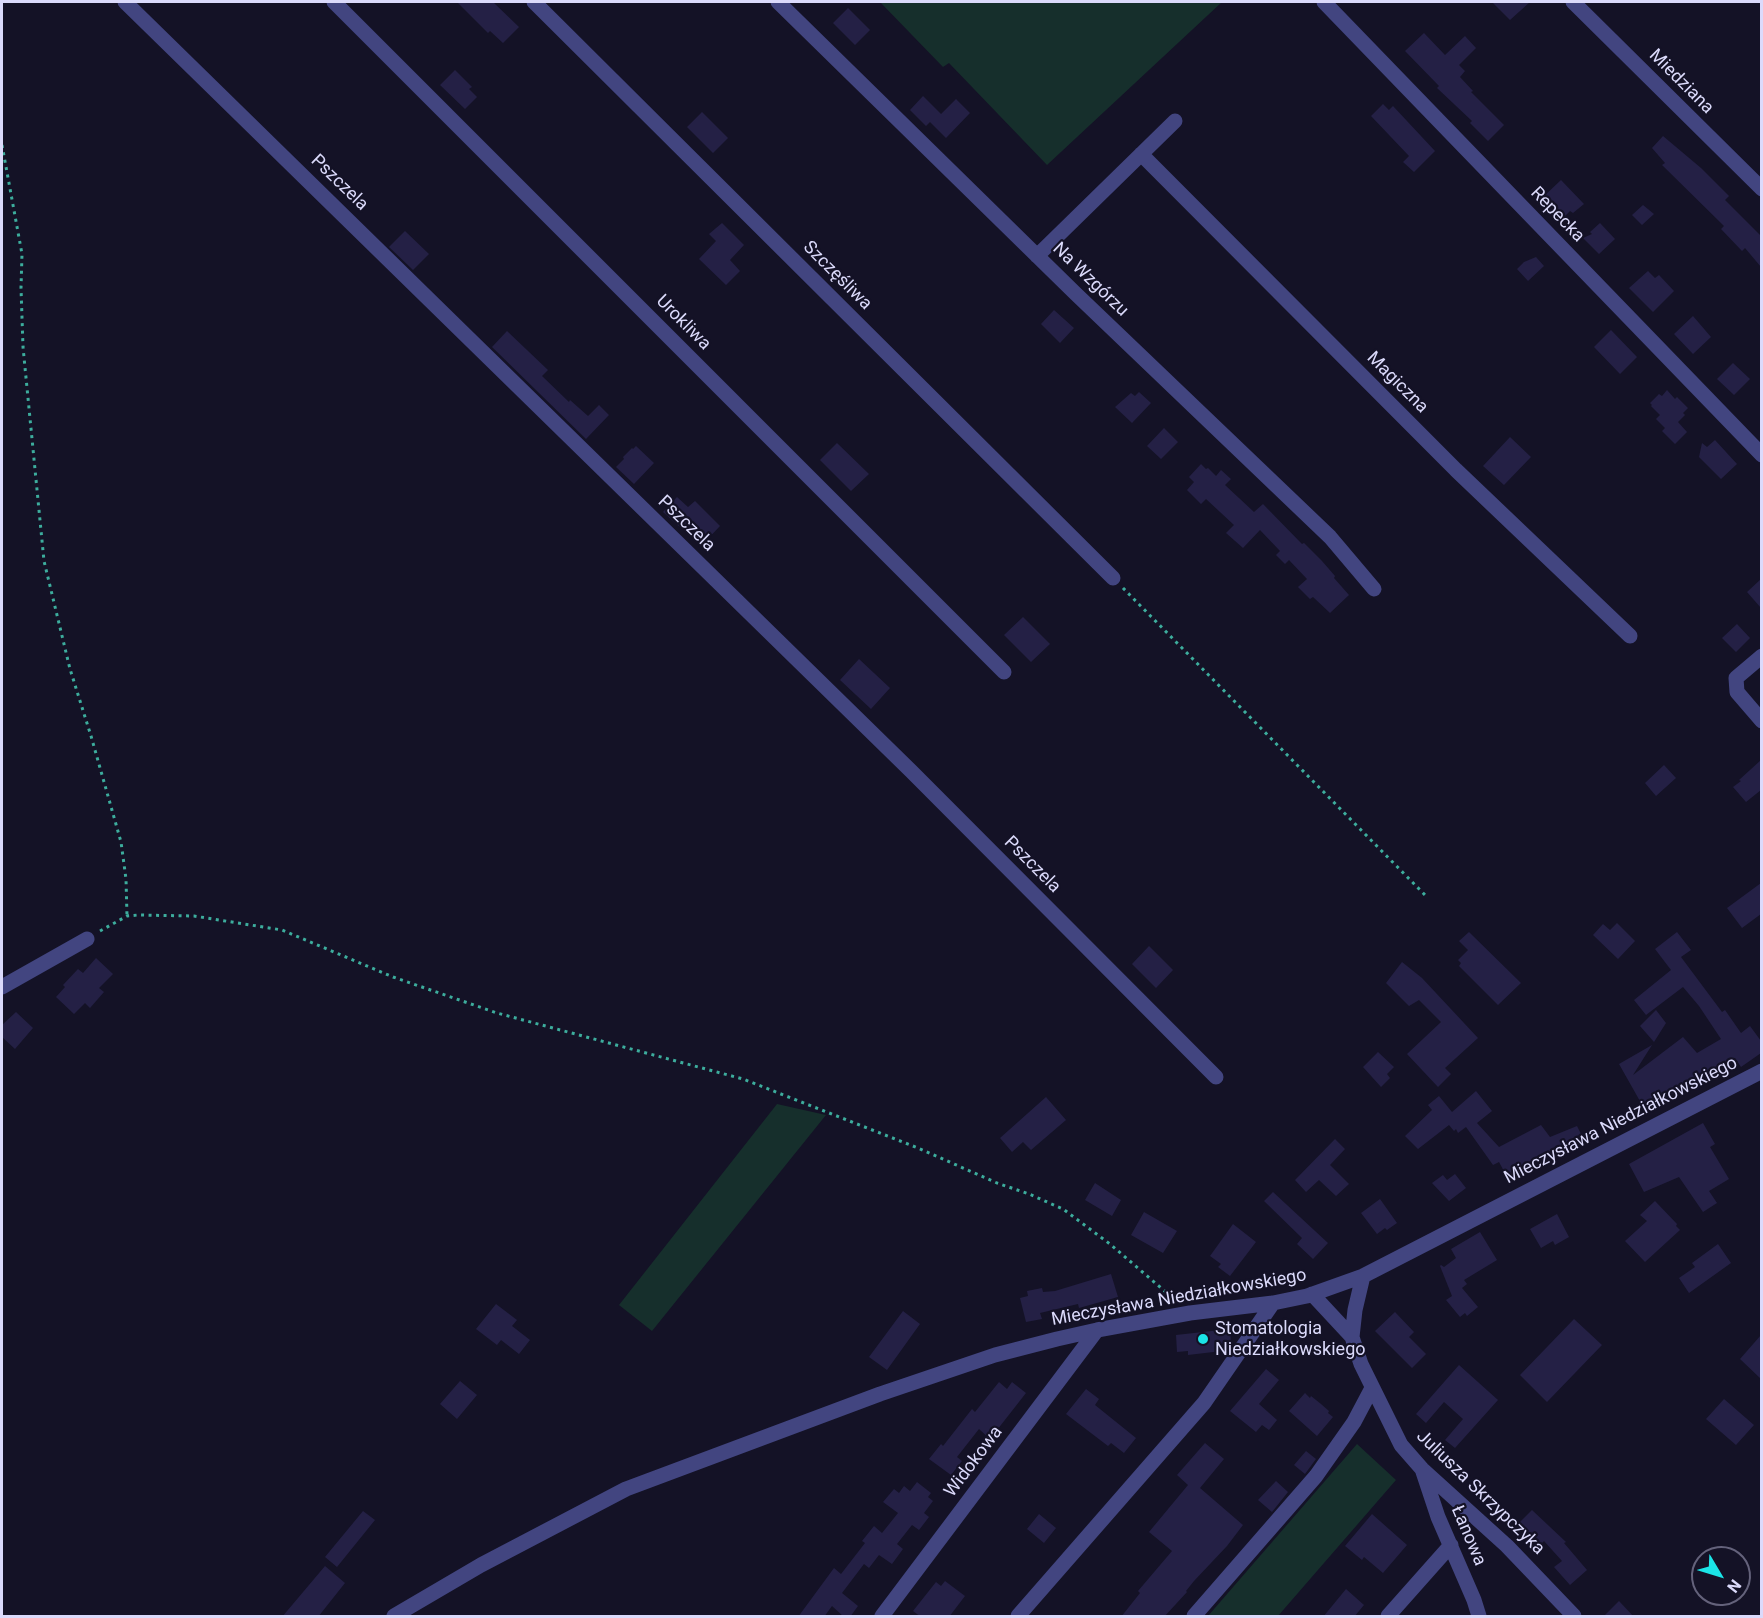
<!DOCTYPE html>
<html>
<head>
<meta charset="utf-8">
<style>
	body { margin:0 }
	#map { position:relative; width:1763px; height:1618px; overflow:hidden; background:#141226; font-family:Roboto,sans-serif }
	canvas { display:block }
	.frame { position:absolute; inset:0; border:3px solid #dbdafb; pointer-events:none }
	.north { position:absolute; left:1691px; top:1546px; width:60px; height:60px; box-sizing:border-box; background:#141226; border:2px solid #64627b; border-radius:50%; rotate:128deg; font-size:16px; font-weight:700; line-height:24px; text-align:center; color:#dbdafb }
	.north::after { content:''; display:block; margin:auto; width:21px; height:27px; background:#1be4e7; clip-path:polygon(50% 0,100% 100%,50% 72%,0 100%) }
</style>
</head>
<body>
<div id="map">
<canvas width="1763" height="1618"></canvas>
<div class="frame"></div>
<div class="north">N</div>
</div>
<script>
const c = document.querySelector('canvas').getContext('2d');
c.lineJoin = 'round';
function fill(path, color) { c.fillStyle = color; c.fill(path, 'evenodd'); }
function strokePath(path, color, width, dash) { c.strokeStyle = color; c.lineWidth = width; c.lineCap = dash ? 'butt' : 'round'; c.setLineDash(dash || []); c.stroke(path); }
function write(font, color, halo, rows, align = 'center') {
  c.font = font + ' Roboto,sans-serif'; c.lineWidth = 4.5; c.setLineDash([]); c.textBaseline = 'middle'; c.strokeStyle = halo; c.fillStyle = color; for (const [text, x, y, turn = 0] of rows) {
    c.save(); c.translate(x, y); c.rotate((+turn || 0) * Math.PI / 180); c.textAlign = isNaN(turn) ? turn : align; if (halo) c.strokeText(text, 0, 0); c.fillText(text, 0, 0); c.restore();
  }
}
const green = new Path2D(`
	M880,2H1222L1047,165L949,63L943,67Z
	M777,1104L826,1115L652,1331L619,1305Z
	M1357,1444L1396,1480L1278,1616H1208Z`);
const building = new Path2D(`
	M457,2H493L519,27L503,43L490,31L488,33Z
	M1492,2H1530L1510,20Z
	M848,8L870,30L855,45L833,23Z
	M1424,33L1445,55L1465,36L1476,48L1459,65L1465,71L1460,77L1473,91L1471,92L1504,125L1488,141L1470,123L1472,121L1437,88L1439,86L1405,51Z
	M455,70L472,87L469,89L477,97L465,109L440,85Z
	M923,96L941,114L956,99L970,113L946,138L930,122L926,126L910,110Z
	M1383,104L1389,110L1393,106L1435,151L1414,172L1403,162L1409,156L1371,116Z
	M702,112L728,138L713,153L687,127Z
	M1663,136L1701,168L1729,196L1725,200L1761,236V267L1745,248L1742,251L1721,229L1724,226L1662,165L1665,163L1652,148Z
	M1561,180L1584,204L1573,213L1570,211L1563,218L1543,197Z
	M1643,205L1654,214L1642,225L1632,215Z
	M722,223L744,245L730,260L740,271L726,285L699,259L716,241L709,234Z
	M1600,223L1615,239L1599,254L1583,238L1592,234L1590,232Z
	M405,231L429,254L413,270L389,247Z
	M1536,257L1544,266L1528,281L1517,269L1524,262Z
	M1648,271L1655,278L1659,275L1674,291L1653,312L1629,288Z
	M1054,310L1074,328L1060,343L1041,324Z
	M1693,316L1711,337L1693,354L1674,334Z
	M1611,330L1637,357L1620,374L1594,347Z
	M507,331L548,370L542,376L569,402L570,400L588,416L599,405L609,415L586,439L492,347Z
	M1733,363L1750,379L1734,395L1717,379Z
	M1667,390L1675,399L1677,397L1688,408L1683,413L1685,415L1678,422L1687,432L1675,444L1662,431L1665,428L1656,419L1660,415L1651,406L1652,405L1650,403L1659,394L1662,396Z
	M1139,392L1151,403L1132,423L1115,407L1131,393L1135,396Z
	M1164,428L1178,442L1161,459L1147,446Z
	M1510,437L1531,457L1504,485L1483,466Z
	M1715,440L1737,464L1721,479L1699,457L1702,443L1707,447Z
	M837,443L869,474L851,491L820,460Z
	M636,446L654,463L634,484L616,467L624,459L623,457L632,448L633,449Z
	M1201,464L1206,469L1208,468L1216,476L1221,470L1231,479L1225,485L1254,512L1263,504L1302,544L1304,543L1322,561L1335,576L1334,578L1349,595L1330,613L1313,597L1310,599L1298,587L1307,579L1289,560L1285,564L1276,555L1280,551L1260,530L1243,548L1226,533L1234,525L1206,499L1201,504L1187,490L1194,482L1189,477Z
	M677,497L688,507L695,501L720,526L702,545L684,526L682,529L663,512Z
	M1761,579V608L1747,592Z
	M1023,617L1050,644L1031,662L1004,635Z
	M1737,624L1750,638L1736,652L1722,638Z
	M859,659L890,688L871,709L840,680Z
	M1761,760V790L1746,802L1733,787L1741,781L1739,780Z
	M1664,765L1676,778L1656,796L1645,783Z
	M1761,883V914L1742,928L1727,908Z
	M1617,923L1635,941L1618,959L1593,935L1603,924L1610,930Z
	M1469,932L1521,983L1498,1005L1459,966L1461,963L1458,960L1468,950L1459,941Z
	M1677,932L1691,950L1681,957L1722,1012L1725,1010L1741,1033L1750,1026L1761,1041V1053L1741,1067L1735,1058L1688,1083L1689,1084L1645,1110L1619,1064L1652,1045L1633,1075L1683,1037L1697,1053L1721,1039L1699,1006L1683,987L1646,1015L1634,1000L1671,970L1655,949Z
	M1149,946L1173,970L1156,988L1132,964Z
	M96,958L113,974L99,988L104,992L90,1008L85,1003L74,1014L56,997L65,987L63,985L78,969L83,973Z
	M1402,962L1422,978L1478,1038L1445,1068L1451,1074L1438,1087L1407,1054L1441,1022L1419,1000L1409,1006L1386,983Z
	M1656,1010L1666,1023L1654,1042L1640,1026Z
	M16,1012L33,1028L15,1049L2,1037V1025Z
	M1378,1052L1394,1067L1387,1074L1390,1078L1381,1087L1363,1067Z
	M1476,1091L1492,1111L1477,1123L1499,1147L1541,1125L1550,1137L1577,1126L1581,1134L1506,1175L1499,1162L1493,1165L1466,1127L1458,1133L1456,1129L1454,1131L1449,1125L1418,1149L1405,1136L1432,1110L1428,1105L1439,1096L1452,1112Z
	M1046,1097L1066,1120L1031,1150L1023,1142L1012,1152L1000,1138Z
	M1703,1123L1715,1144L1710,1147L1729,1179L1709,1191L1717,1203L1703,1212L1679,1177L1644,1192L1629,1164Z
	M1335,1139L1345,1149L1330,1165L1349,1184L1336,1196L1319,1180L1306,1192L1295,1180Z
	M1455,1174L1466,1188L1449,1201L1432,1183L1443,1175L1447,1180Z
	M1095,1183L1121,1200L1112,1216L1085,1200Z
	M1273,1192L1328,1243L1313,1259L1297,1244L1302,1238L1264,1201Z
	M1380,1199L1397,1223L1387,1230L1385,1228L1377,1234L1361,1213Z
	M1655,1201L1677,1224L1676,1226L1680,1230L1645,1262L1625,1241L1647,1221L1640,1215Z
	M1144,1212L1177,1231L1163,1253L1131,1235Z
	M1557,1214L1569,1237L1555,1245L1553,1241L1541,1248L1530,1229Z
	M1233,1224L1256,1242L1230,1276L1218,1267L1221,1264L1210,1256Z
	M1480,1232L1497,1260L1464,1280L1467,1284L1462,1288L1478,1307L1467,1316L1465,1313L1460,1317L1446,1300L1452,1296L1440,1266L1441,1265L1444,1267L1456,1258L1451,1249Z
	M1718,1244L1731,1263L1689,1293L1679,1278L1695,1267L1692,1263Z
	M1111,1274L1118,1297L1079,1308L1078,1304L1040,1313L1042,1319L1026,1322L1020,1298L1028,1296L1027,1291L1042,1288L1043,1292L1055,1291Z
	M496,1304L517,1320L512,1326L530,1340L519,1354L501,1340L497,1345L476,1329Z
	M903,1311L920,1324L887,1370L869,1357Z
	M1395,1312L1414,1332L1409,1337L1426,1354L1412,1368L1375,1331Z
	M1574,1319L1602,1345L1547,1402L1520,1375Z
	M1230,1329L1231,1343L1221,1344L1222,1351L1188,1355V1351L1177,1352L1176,1335Z
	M1761,1335V1379L1740,1359Z
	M1459,1365L1498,1400L1455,1448L1445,1440L1463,1419L1444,1402L1426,1423L1416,1414Z
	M1266,1369L1279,1380L1259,1404L1277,1420L1269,1430L1262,1425L1256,1432L1230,1411Z
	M460,1381L477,1395L457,1419L440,1404Z
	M999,1382L1007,1389L1012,1382L1026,1393L990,1439L979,1429L957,1457L962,1461L951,1475L929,1459L941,1444L943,1446L972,1409L975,1412Z
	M1086,1389L1099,1399L1095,1405L1136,1438L1124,1453L1111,1443L1108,1446L1066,1414Z
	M1305,1393L1310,1398L1311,1396L1321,1404L1329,1411L1328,1413L1333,1417L1317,1436L1289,1411Z
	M1724,1399L1754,1425L1736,1445L1706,1419Z
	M1205,1443L1224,1459L1200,1488L1243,1525L1227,1546L1194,1581L1186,1591L1187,1592L1164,1617H1121L1140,1593L1138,1591L1172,1551L1149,1532L1188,1485L1177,1475Z
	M1306,1451L1316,1459L1305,1474L1294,1465Z
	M1276,1481L1288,1492L1272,1512L1258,1500Z
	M917,1482L931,1493L928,1497L933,1501L924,1513L929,1517L919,1530L912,1525L897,1544L903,1549L892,1564L879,1555L869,1568L864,1564L842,1593L858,1606L850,1617H844L832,1606L824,1617H798L834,1568L841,1574L865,1543L862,1541L874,1526L882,1533L898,1513L883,1502L894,1489L899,1493L904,1486L910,1491Z
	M1532,1510L1566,1542L1564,1543L1587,1570L1570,1585L1554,1567L1562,1561L1544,1541L1538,1547L1516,1526Z
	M363,1511L375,1520L337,1567L325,1557Z
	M1039,1514L1056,1528L1044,1543L1027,1529Z
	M1372,1514L1407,1545L1383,1573L1364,1557L1362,1560L1345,1546Z
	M325,1566L345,1583L318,1617H282Z
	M945,1581L965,1596L949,1617H921L913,1611L936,1582L941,1586Z
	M1346,1589L1364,1605L1354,1617H1323Z
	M1619,1601L1634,1617H1603Z`);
const path = new Path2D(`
	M2,145L22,254L21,288L23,347L44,561L70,669L91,736L121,842L126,879L127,916
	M1123,588L1425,895
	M100,931L127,916L138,915L194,916L282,930L393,977L497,1013L743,1079L918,1148L997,1183L1029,1194L1063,1209L1110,1244L1175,1300`);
const minor = new Path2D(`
	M125,2L911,771L1216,1077
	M334,2L1004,672
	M534,2L1113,578
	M778,2L1076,294L1330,537L1374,589
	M1324,2L1762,455
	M1573,2L1762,189
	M1141,154L1456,470L1630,636
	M1037,256L1175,121
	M1762,656L1736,678L1737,692L1762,721
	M2,987L87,939
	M1363,1276L1355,1310L1352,1337L1361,1364L1401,1445L1422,1469L1507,1546L1574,1616
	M1312,1294L1352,1337
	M1423,1472L1438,1517L1474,1600L1479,1616
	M394,1616L481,1565L626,1489L880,1394L995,1355L1057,1339L1097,1330L1190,1313L1273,1303L1307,1296L1363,1276L1762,1071
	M882,1616L1097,1330
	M1018,1616L1204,1403L1273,1303
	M1194,1616L1316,1476L1354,1422L1372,1388
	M1388,1616L1451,1545`);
const markers = [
	[1203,1339,6,"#1be4e7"]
];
const streetNames = [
	["Miedziana",1681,82,45],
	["Pszczela",339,183,44],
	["Repecka",1557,215,46],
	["Szczęśliwa",837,276,45],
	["Na Wzgórzu",1090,280,44],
	["Urokliwa",683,323,45],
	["Magiczna",1397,383,45],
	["Pszczela",686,524,44],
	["Pszczela",1032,865,45],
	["Mieczysława Niedziałkowskiego",1621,1121,-27],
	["Mieczysława Niedziałkowskiego",1179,1298,-10],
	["Widokowa",974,1462,-53],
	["Juliusza Skrzypczyka",1480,1493,44],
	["Łanowa",1468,1536,67]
];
const poiNames = [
	["Stomatologia",1215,1329],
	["Niedziałkowskiego",1215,1350]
];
fill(green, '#162f2c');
fill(building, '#242045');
strokePath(path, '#3dad9d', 3, [3, 4.5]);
strokePath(minor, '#424580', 15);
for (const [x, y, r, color] of markers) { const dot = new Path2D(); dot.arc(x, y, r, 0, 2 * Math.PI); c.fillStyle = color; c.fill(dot); strokePath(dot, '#141226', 2); }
write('18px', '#dbdafb', '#141226', streetNames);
write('18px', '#dbdafb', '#141226', poiNames, 'left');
</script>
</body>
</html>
